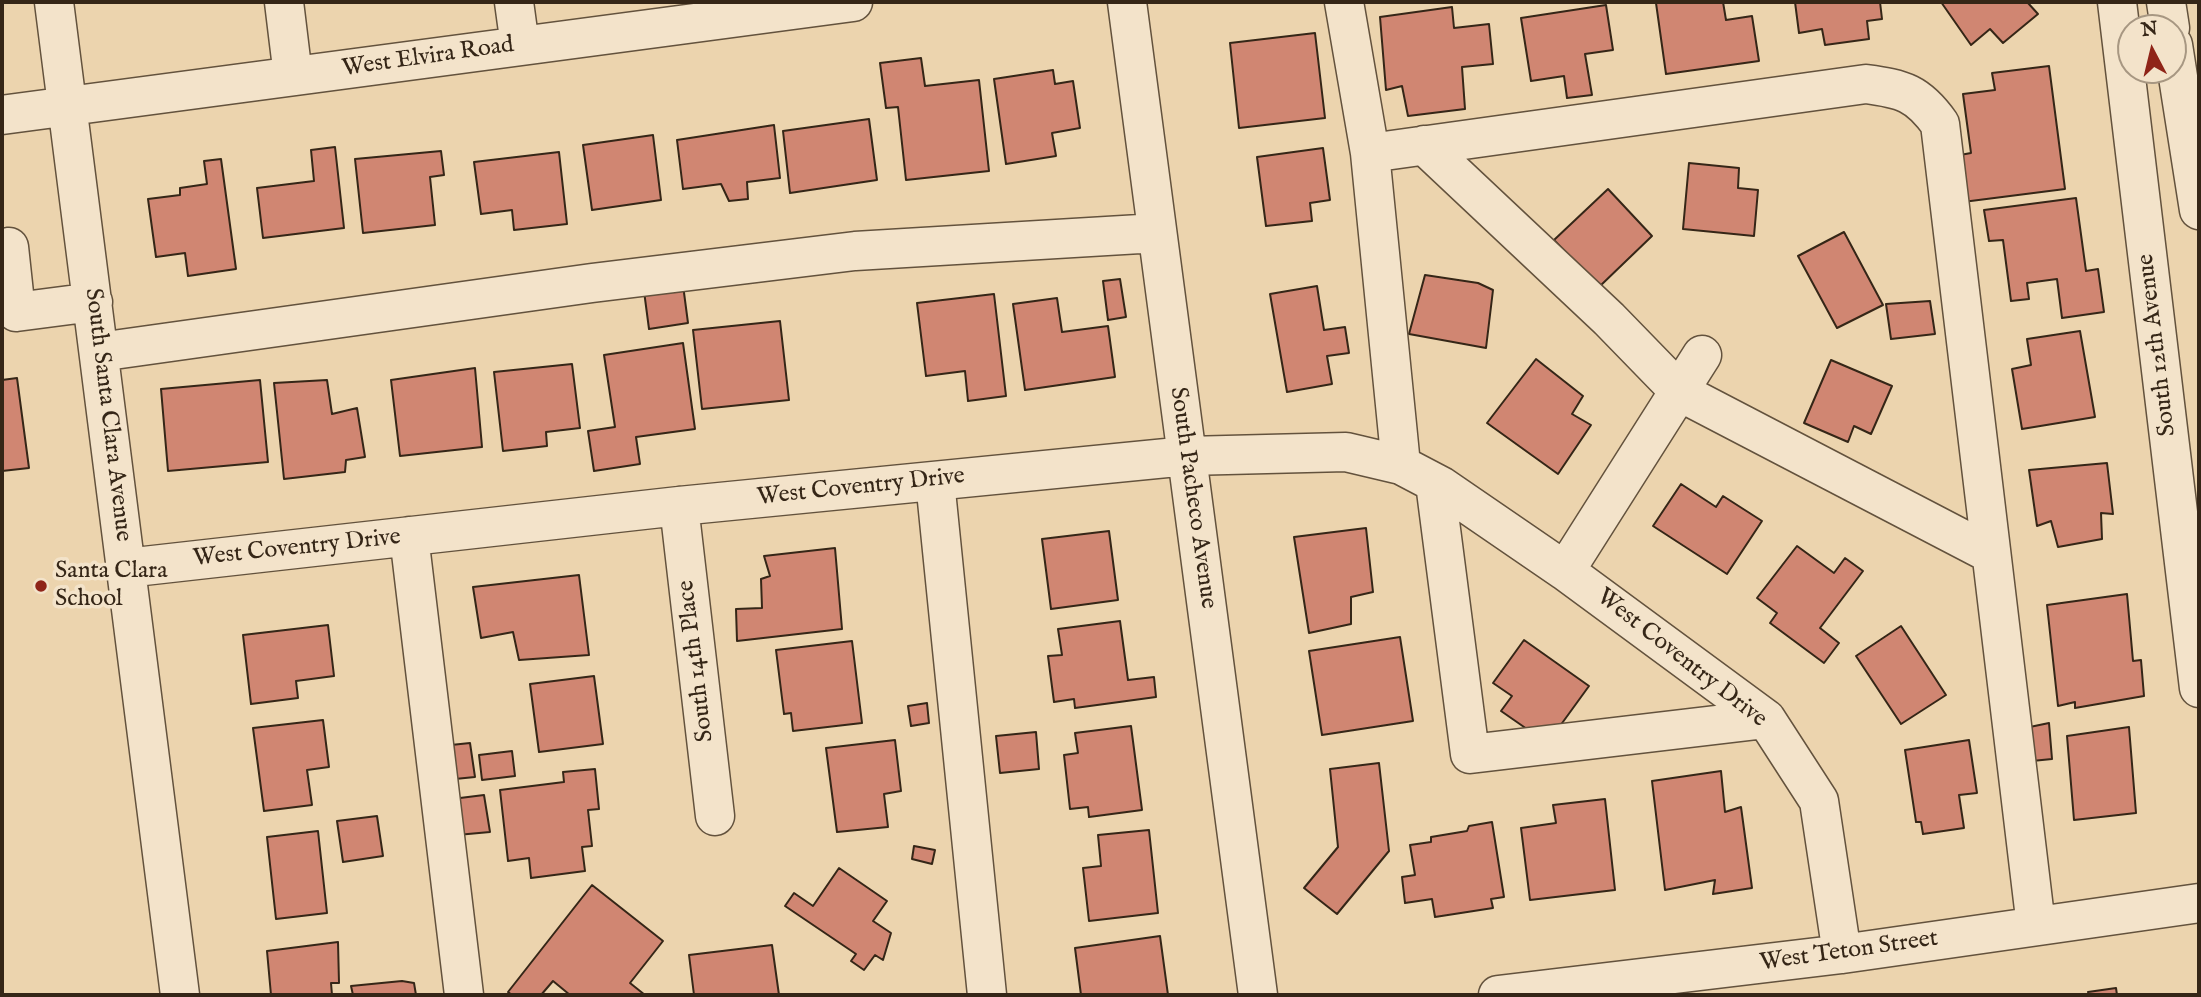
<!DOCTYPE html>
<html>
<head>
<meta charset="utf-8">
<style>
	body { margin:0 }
	#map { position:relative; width:2201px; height:997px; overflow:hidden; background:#ecd4ae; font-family:"IM FELL English",serif }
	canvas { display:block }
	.frame { position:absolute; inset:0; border:4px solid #352617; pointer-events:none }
	.north { position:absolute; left:2117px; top:14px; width:70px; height:70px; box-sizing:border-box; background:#f3e3ca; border:2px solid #a79782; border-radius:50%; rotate:353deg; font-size:19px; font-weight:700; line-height:28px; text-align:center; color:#352617 }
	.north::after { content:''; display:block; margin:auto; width:24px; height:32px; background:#8f2418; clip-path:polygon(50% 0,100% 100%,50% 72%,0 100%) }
</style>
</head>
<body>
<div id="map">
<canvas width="2201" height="997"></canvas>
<div class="frame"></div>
<div class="north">N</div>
</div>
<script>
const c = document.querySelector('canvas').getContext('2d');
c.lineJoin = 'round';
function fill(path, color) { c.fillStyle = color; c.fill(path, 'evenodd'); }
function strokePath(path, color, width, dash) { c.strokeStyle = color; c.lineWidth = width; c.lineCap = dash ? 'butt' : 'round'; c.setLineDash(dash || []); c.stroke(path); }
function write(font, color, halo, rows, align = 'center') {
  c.font = font + ' "IM FELL English",serif'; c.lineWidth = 7; c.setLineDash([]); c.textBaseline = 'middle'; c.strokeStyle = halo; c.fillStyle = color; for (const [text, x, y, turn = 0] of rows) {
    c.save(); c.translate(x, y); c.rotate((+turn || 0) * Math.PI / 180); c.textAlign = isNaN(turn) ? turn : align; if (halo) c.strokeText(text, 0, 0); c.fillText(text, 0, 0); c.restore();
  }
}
const building = new Path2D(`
	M1723,2L1726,20L1752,16L1759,61L1666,74L1656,3Z
	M1795,2H1880L1882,19L1867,21L1869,39L1825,45L1822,29L1799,33Z
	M1941,2H2030L2028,3L2038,14L2003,43L1990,29L1971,45Z
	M1606,5L1613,50L1585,54L1592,95L1567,98L1564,76L1531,81L1521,18Z
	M1452,7L1454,28L1489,24L1493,64L1462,67L1465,109L1408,116L1402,86L1386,90L1380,17Z
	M1315,33L1325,118L1239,128L1230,43Z
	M921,58L925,86L979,80L989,171L906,180L898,107L886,108L880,63Z
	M2049,66L2065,189L1955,203L1949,157L1971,153L1963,94L1995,90L1992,73Z
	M1053,70L1055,84L1073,81L1080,128L1052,133L1056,156L1006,164L994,79Z
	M869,119L877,180L790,193L783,131Z
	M774,125L780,178L747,182L748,199L729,201L721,184L683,189L677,140Z
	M653,135L661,200L592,210L583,145Z
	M335,147L344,228L263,238L257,188L314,181L311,150Z
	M1323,148L1330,200L1310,203L1312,221L1266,226L1257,157Z
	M441,151L444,175L430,177L435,225L363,233L355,159Z
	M559,152L567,224L514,230L512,210L481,214L474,162Z
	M221,159L236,269L188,276L185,253L156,257L148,199L180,195V188L207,184L204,161Z
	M1689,163L1739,168L1738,188L1758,190L1754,236L1683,229Z
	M1608,189L1652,236L1599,287L1554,240Z
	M2076,198L2086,271L2098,269L2104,312L2062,318L2057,279L2027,283L2029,299L2011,301L2003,240L1989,241L1984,210Z
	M1844,232L1883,305L1837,328L1798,256Z
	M1425,275L1478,283L1493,290L1486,348L1409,334Z
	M1120,279L1126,317L1108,320L1103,281Z
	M683,285L688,323L649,329L644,291Z
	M1317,286L1324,330L1345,327L1349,353L1327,356L1332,384L1287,392L1270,294Z
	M994,294L1006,396L968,401L965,371L926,376L917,303Z
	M1057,298L1062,332L1108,326L1115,377L1025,390L1013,304Z
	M1930,301L1935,334L1891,339L1886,304Z
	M780,321L789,400L702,409L693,330Z
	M2080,331L2095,417L2022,429L2012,369L2031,365L2027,339Z
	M683,343L695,429L636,437L640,464L594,471L588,431L615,427L604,355Z
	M1536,359L1583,396L1572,414L1591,425L1558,474L1487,423Z
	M1831,360L1892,386L1871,434L1854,426L1848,442L1804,423Z
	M572,364L580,428L546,432L547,446L503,451L494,372Z
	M475,368L482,447L400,456L391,380Z
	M17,378L29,468L2,471V380Z
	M260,380L268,462L168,471L161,389Z
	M327,380L332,414L357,408L365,457L346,460L345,472L284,479L274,383Z
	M2107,463L2113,514L2101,513L2102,539L2058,547L2051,521L2037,526L2029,470Z
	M1681,484L1716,507L1723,496L1762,521L1727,574L1653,526Z
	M1366,528L1373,592L1351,597V624L1309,633L1294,537Z
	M1109,531L1118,600L1051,609L1042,539Z
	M1797,546L1834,573L1845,558L1863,571L1820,628L1839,643L1824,663L1770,623L1777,613L1757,598Z
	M835,548L842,629L737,641L736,609L762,608L761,579L770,576L764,556Z
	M579,575L589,655L519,660L513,632L481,638L473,587Z
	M2127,594L2133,661L2141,660L2144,696L2075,708V702L2058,706L2047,605Z
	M1120,621L1128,680L1154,677L1156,697L1075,708L1074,699L1054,702L1048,656L1062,655L1058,629Z
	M328,625L334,676L296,681L298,698L251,704L243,635Z
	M1901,626L1946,695L1901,724L1856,656Z
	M1400,637L1413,721L1322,735L1309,651Z
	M1524,640L1589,686L1552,737L1537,736L1501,711L1512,696L1493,683Z
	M852,641L862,723L793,731L791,713L784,714L776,650Z
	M594,676L603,744L539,752L530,684Z
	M927,703L929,723L911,726L908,706Z
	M323,720L329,767L307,770L312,805L264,811L253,728Z
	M2049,723L2052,759L2032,761L2025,728Z
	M1131,726L1142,810L1089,817L1088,807L1070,809L1064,755L1078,753L1075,733Z
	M2129,727L2136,813L2074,820L2067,736Z
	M1036,732L1039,769L1000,773L996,736Z
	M895,740L901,791L884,794L888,827L837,832L826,748Z
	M1969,740L1977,793L1959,795L1964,828L1923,834L1921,822H1916L1905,750Z
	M470,743L475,777L455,779L451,745Z
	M512,751L515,776L482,780L479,755Z
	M1379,763L1389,851L1337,914L1304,888L1338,847L1330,769Z
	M595,769L599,809L588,810L592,846L582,847L585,871L531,878L529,858L508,861L500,790L564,782L563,772Z
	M1721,771L1725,812L1741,807L1752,888L1713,894L1715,880L1665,890L1652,781Z
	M484,795L490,832L457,835L452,799Z
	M1605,799L1615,890L1530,900L1521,828L1556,823L1553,805Z
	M377,816L383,856L343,862L337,821Z
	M1492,822L1504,897L1491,899L1493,908L1435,917L1432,899L1405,903L1402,877L1415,875L1410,845L1431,842V837L1467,831L1469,826Z
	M1149,830L1158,913L1089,921L1083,868L1101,866L1098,835Z
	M318,831L327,913L276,919L267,837Z
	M914,846L935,850L932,864L912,859Z
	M839,868L887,901L873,921L891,933L883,960L875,955L864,970L851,961L856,954L785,906L794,893L813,906Z
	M592,885L663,941L630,983L645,995H570L553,981L541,995H512L508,992Z
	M1160,936L1168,995H1081L1075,948Z
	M338,942L339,983H331L332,995H271L267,951Z
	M772,945L779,995H694L689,955Z
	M402,981L414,983L416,995H353L351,986Z
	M2116,988L2117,995H2089L2088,992Z`);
const minor = new Path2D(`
	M54,2L180,995
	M284,2L293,76
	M514,2L520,46
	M1127,2L1258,995
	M1344,2L1370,153
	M2117,2L2199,688
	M2166,2L2170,28
	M2173,45L2199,210
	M2,115L853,2
	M1424,145L1609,319L1680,392L1991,554
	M9,247L16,312L93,302
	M99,352L592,283L855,251L1157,233
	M1401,465L1370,153L1866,84C1903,89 1918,93 1940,124L2036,926
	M935,481L987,995
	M1435,483L1470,754L1766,719
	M679,506L715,816
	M409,536L464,995
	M126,568L679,506L1187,456L1346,452L1401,465L1441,486L1565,571L1766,719L1819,801L1842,954
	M1565,571L1702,355
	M1498,995L1842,954L2199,903`);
const markers = [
	[41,586,7,"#8f2418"]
];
const streetNames = [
	["West Elvira Road",428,58,-8],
	["South 12th Avenue",2158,345,-97],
	["South Santa Clara Avenue",107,415,83],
	["West Coventry Drive",861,488,-6],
	["South Pacheco Avenue",1192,498,82],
	["West Coventry Drive",297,549,-6],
	["West Coventry Drive",1681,659,38],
	["South 14th Place",697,661,-97],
	["West Teton Street",1849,952,-8]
];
const poiNames = [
	["Santa Clara",55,572],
	["School",55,600]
];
fill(building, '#d08672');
strokePath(building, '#352617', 2);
strokePath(minor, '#63523d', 41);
strokePath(minor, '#f3e3ca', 38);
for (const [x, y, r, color] of markers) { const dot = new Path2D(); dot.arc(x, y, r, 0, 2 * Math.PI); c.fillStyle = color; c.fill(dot); strokePath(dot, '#f3e3ca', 2.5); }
write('24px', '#352617', '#f3e3ca', streetNames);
write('24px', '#352617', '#f3e3ca', poiNames, 'left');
</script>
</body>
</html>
